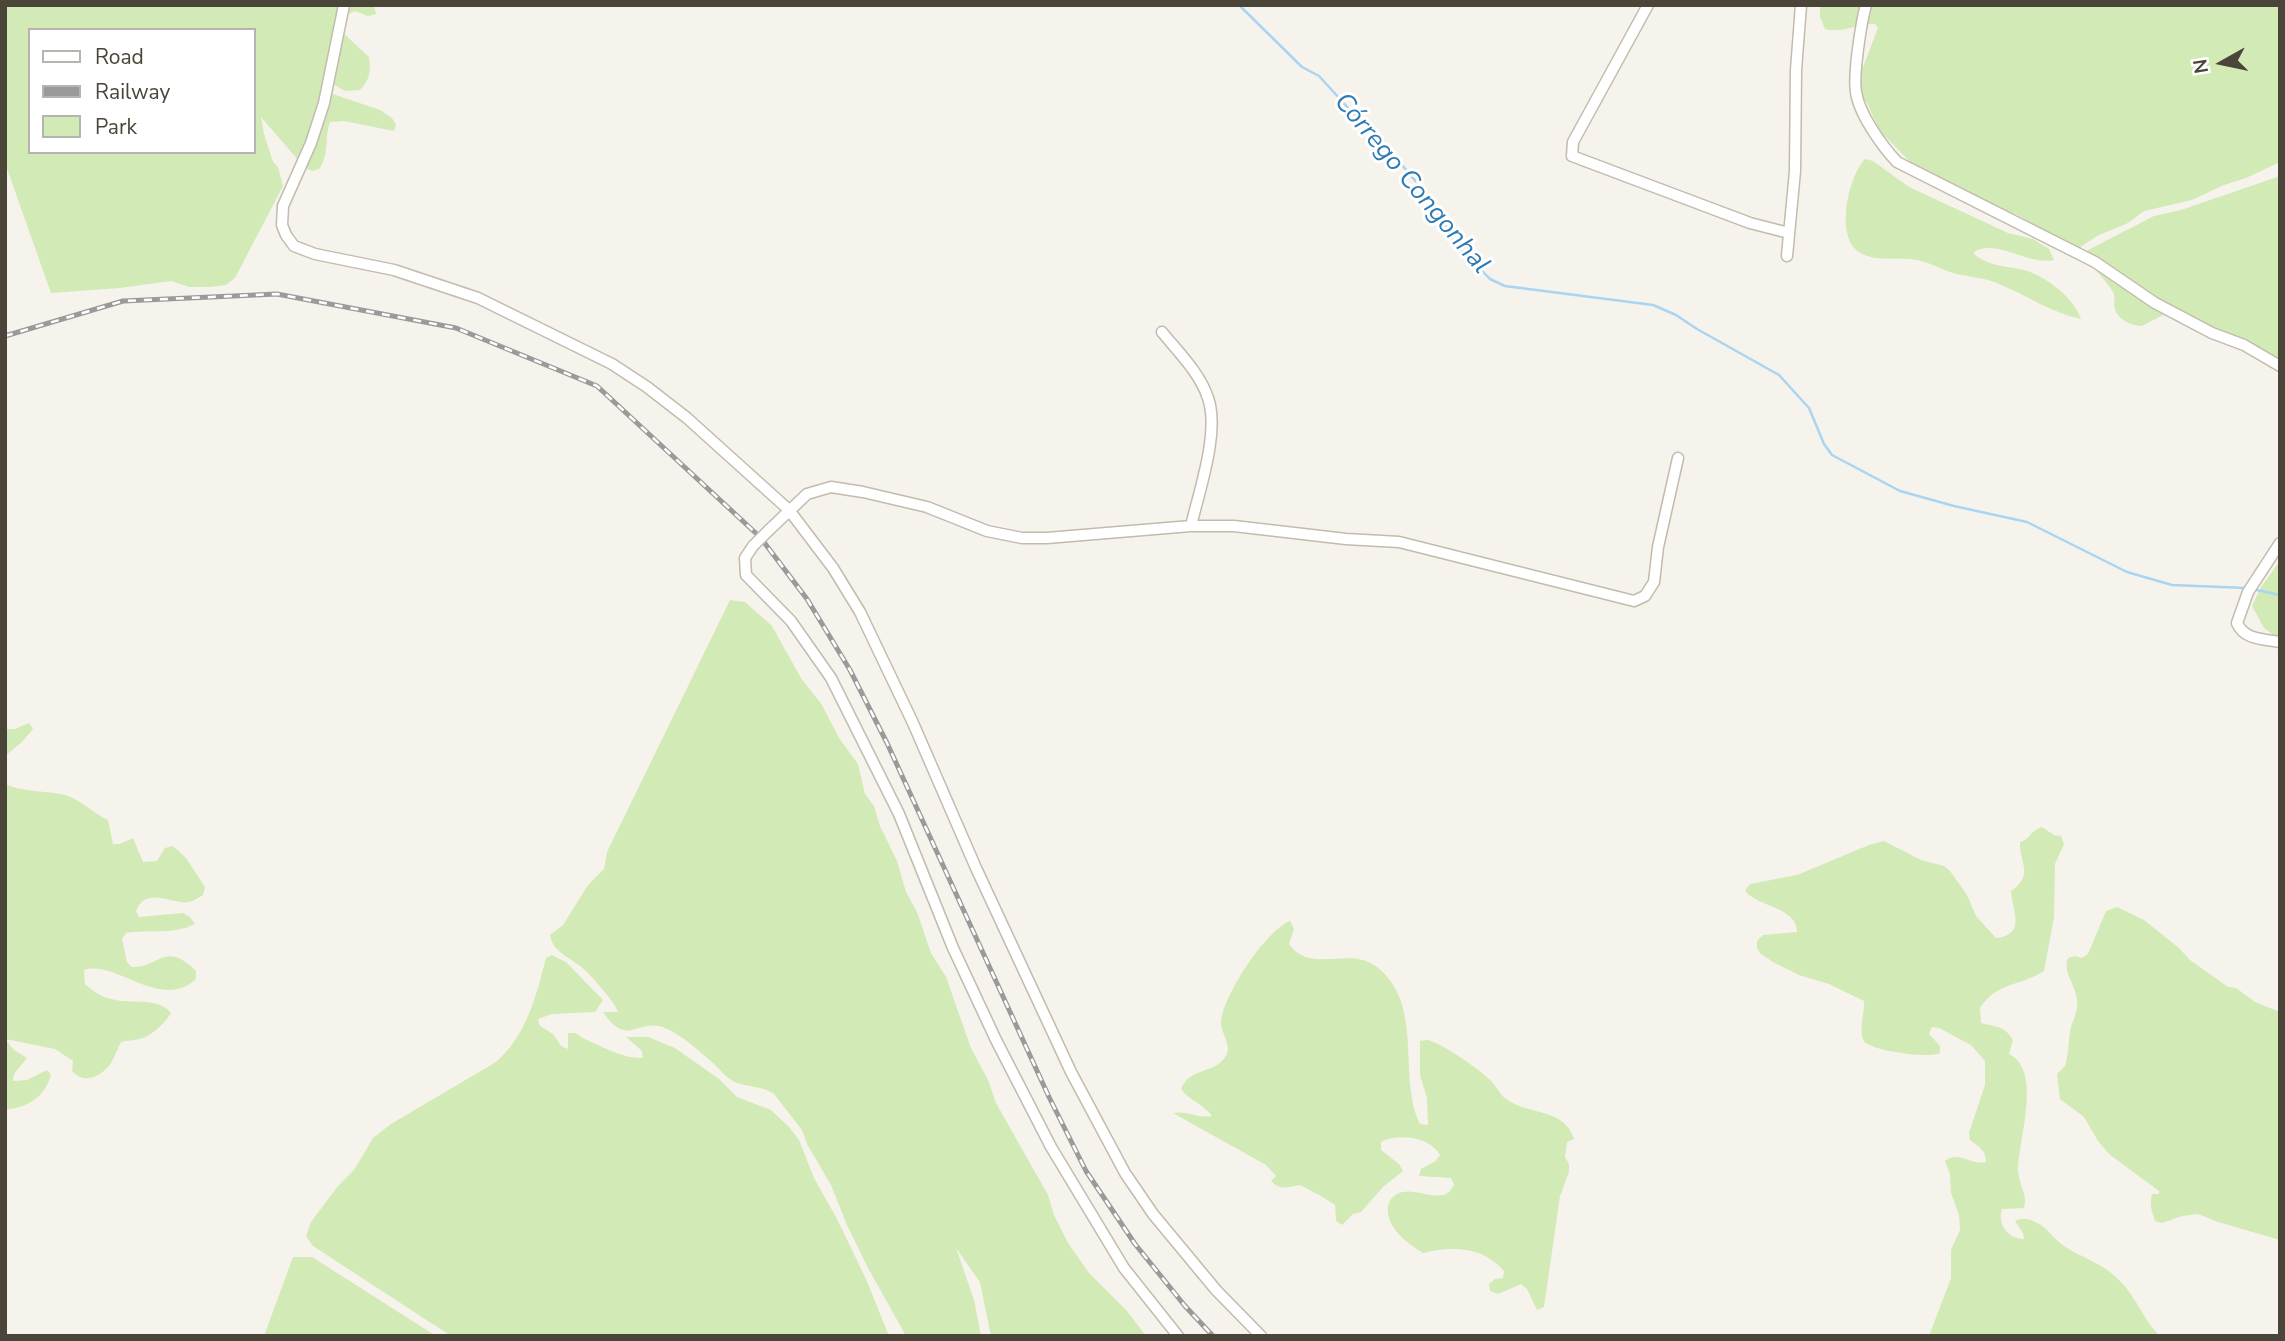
<!DOCTYPE html>
<html>
<head>
<meta charset="utf-8">
<style>
	body { margin:0 }
	#map { position:relative; width:2285px; height:1341px; overflow:hidden; background:#f6f3ec; font-family:"Nunito Sans",sans-serif }
	canvas { display:block }
	.frame { position:absolute; inset:0; border:7px solid #4b4439; pointer-events:none }
	.legend { position:absolute; left:28px; top:28px; width:228px; height:126px; box-sizing:border-box; background:#fff; border:2px solid #b7b4b0; margin:0; padding:9px 12px; list-style:none; font-size:21px; color:#4b4439 }
	.legend li { display:flex; align-items:center; gap:14px; height:35px }
	.legend b { width:35px; border:2px solid #b7b4b0 }
	.north { position:absolute; left:2187px; top:28px; width:70px; height:70px; -webkit-text-stroke:5px #fff; paint-order:stroke; rotate:261deg; font-size:19px; font-weight:700; line-height:28px; text-align:center; color:#4b4439 }
	.north::after { content:''; display:block; margin:auto; width:24px; height:32px; background:#4b4439; clip-path:polygon(50% 0,100% 100%,50% 72%,0 100%) }
</style>
</head>
<body>
<div id="map">
<canvas width="2285" height="1341"></canvas>
<div class="frame"></div>
<ul class="legend">
<li><b style="height:9px;background:#fff"></b>Road</li>
<li><b style="height:9px;background:#9a9a9a"></b>Railway</li>
<li><b style="height:19px;background:#d2eab5"></b>Park</li>
</ul>
<div class="north">N</div>
</div>
<script>
const c = document.querySelector('canvas').getContext('2d');
c.lineJoin = 'round';
function fill(path, color) { c.fillStyle = color; c.fill(path, 'evenodd'); }
function strokePath(path, color, width, dash) { c.strokeStyle = color; c.lineWidth = width; c.lineCap = dash ? 'butt' : 'round'; c.setLineDash(dash || []); c.stroke(path); }
function write(font, color, halo, rows, align = 'center') {
  c.font = font + ' "Nunito Sans",sans-serif'; c.lineWidth = 6; c.setLineDash([]); c.textBaseline = 'middle'; c.strokeStyle = halo; c.fillStyle = color; for (const [text, x, y, turn = 0] of rows) {
    c.save(); c.translate(x, y); c.rotate((+turn || 0) * Math.PI / 180); c.textAlign = isNaN(turn) ? turn : align; if (halo) c.strokeText(text, 0, 0); c.fillText(text, 0, 0); c.restore();
  }
}
const green = new Path2D(`
	M5,5H374L376,14L368,16L355,11L342,17V32L369,57C371,71 370,80 360,90L345,91L328,81V88L333,94L380,110L392,118L396,125L394,131L344,121L330,122C324,138 330,154 319,169L312,171L305,168L261,117L264,134L273,162L278,167L283,186L235,278L226,285L210,287H189L171,281L120,288L51,293L5,163ZM30,30H254V152H30Z
	M1820,5H2280V162L2246,178L2224,185L2192,200L2144,211L2128,223L2097,236L2079,248H2075L2014,213H2008L1915,167L1880,131L1866,101L1858,99V80L1878,28L1875,24C1857,23 1842,34 1825,29L1820,17Z
	M1865,159L1873,161L1909,187L2008,233L2033,239L2049,249L2054,260C2027,266 1995,237 1973,253C1986,266 2007,266 2024,270C2046,276 2074,298 2081,319C2052,313 2026,295 1999,284C1986,278 1971,277 1957,274C1945,271 1934,265 1922,261C1903,255 1877,264 1859,252C1835,236 1848,177 1865,159Z
	M2280,176V371L2265,365L2249,351L2167,313L2142,326C2132,326 2118,320 2115,309C2113,304 2116,297 2113,292C2106,280 2093,267 2083,258L2084,253L2090,249L2154,216L2181,210Z
	M2280,561V640L2264,628L2252,606L2261,587Z
	M730,600L745,602L772,626L801,678L822,705L839,738L858,764L865,794L874,806L880,826L897,861L906,892L917,912L931,953L946,977L971,1048L988,1080L996,1103L1048,1195L1054,1215L1068,1243L1089,1273L1127,1311L1146,1336H991L980,1282L956,1248L974,1300L981,1336H906L868,1268L847,1225L831,1185L807,1144L802,1130L774,1094C762,1085 746,1088 733,1081C725,1077 720,1069 713,1063C699,1051 682,1035 665,1028C637,1017 628,1049 603,1012H618C615,1002 596,982 588,973C576,959 553,955 550,935L563,925L588,885L604,869L607,852Z
	M29,723L33,729L22,742L5,756V729H15Z
	M5,784C24,793 45,790 65,795C82,800 92,813 108,820L113,844H120L133,838L143,862L157,861L165,848L173,846L186,858L205,887L203,895C197,899 189,904 181,902C164,900 145,889 136,911L139,917L183,913L190,917L195,924C174,935 149,929 126,933L122,939L127,962L132,967C160,968 165,940 196,971V979C161,1012 115,959 84,970L85,984C95,993 103,998 116,1000C133,1004 159,997 171,1013C165,1023 151,1037 139,1039C132,1041 128,1040 121,1042C117,1049 115,1057 111,1063C101,1077 84,1085 72,1071L73,1061L55,1049L5,1039Z
	M2042,827L2054,835L2061,836L2064,844L2055,864L2054,917L2044,971C2019,987 1998,981 1980,1008L1981,1023C1996,1027 2004,1025 2013,1040L2009,1054C2043,1070 2018,1142 2018,1171C2019,1185 2028,1195 2024,1208L2002,1209C1997,1224 2008,1239 2024,1239L2023,1233L2015,1221C2022,1218 2028,1218 2035,1222C2048,1227 2053,1239 2064,1246C2082,1258 2103,1263 2119,1280C2136,1296 2143,1320 2160,1336H1929L1951,1278V1250L1960,1230L1959,1215L1951,1193L1950,1174L1945,1161C1958,1150 1970,1165 1986,1162C1986,1150 1979,1147 1970,1140L1969,1133L1985,1085V1061L1971,1045L1939,1028L1932,1027L1929,1034L1940,1046V1053C1930,1059 1871,1051 1864,1041C1858,1031 1865,1013 1864,1001L1829,984L1799,975L1773,962L1761,954L1757,948V941L1763,935L1797,932C1797,907 1758,907 1745,891L1750,884L1797,875L1869,845L1884,841L1921,860L1944,866L1950,871L1967,895L1976,916L1996,938C2027,935 2012,910 2011,891C2035,875 2019,863 2020,842C2029,840 2031,830 2042,827Z
	M2117,907L2144,920L2179,948L2190,960L2228,987L2236,988L2255,1002L2280,1012V1240L2218,1222L2198,1214L2182,1216L2162,1223L2155,1221C2152,1211 2149,1206 2152,1194H2159V1191L2109,1154L2098,1141L2084,1117L2060,1099L2057,1074L2065,1066C2069,1053 2068,1040 2071,1027C2074,1018 2078,1010 2077,1000C2076,985 2062,972 2068,958L2075,956L2082,958L2088,954L2106,911Z
	M1290,921L1294,929L1289,944C1310,975 1350,945 1377,967C1425,1005 1397,1076 1420,1124L1428,1125L1427,1098L1420,1075V1041L1428,1040C1443,1044 1481,1070 1492,1082C1497,1087 1500,1095 1506,1099C1529,1116 1564,1107 1574,1139L1567,1142L1565,1157L1569,1164V1172L1560,1196L1544,1307L1537,1310L1527,1289L1521,1284L1498,1294L1490,1291L1489,1284L1495,1279L1503,1278L1504,1271C1482,1246 1453,1246 1423,1253C1407,1243 1385,1227 1388,1206C1389,1199 1396,1193 1403,1192C1416,1189 1430,1198 1442,1195C1449,1194 1451,1190 1454,1185L1451,1178L1419,1176L1421,1169L1436,1161L1440,1155C1430,1137 1399,1133 1381,1142V1150L1399,1164L1403,1171L1383,1187L1361,1212L1353,1214L1342,1225L1336,1221L1335,1205L1321,1196L1300,1185C1287,1187 1281,1191 1271,1181L1276,1176L1266,1165L1173,1113C1188,1110 1198,1119 1212,1116C1204,1104 1189,1101 1181,1089C1190,1066 1217,1075 1227,1054C1231,1044 1221,1033 1221,1023C1222,997 1266,930 1290,921Z
	M552,955L566,962L603,1000L595,1012L552,1014L538,1019L540,1026L553,1034L561,1046L568,1049V1033H576C581,1038 585,1039 591,1042C610,1050 622,1058 643,1058L642,1051L626,1037H648L675,1048L719,1079L737,1097L771,1110L789,1127L799,1140L814,1178L837,1219L866,1279L889,1336H451L313,1246L306,1236L311,1222L338,1186L354,1170L373,1138L391,1124L496,1062C527,1035 536,996 546,958Z
	M5,1039L14,1050L27,1058L14,1074L13,1081L27,1080L47,1070L51,1075C44,1098 28,1107 5,1110Z
	M293,1257H312L436,1336H264Z`);
const stream = new Path2D(`
	M1239,5L1302,67L1319,76L1350,110L1380,139L1429,197L1456,244L1490,279L1505,286L1653,305L1676,315L1697,329L1779,375L1809,408L1824,444L1832,455L1900,491L1954,506L2027,522L2127,572L2172,585L2246,588
	M2252,589L2280,595`);
const minor = new Path2D(`
	M344,5L324,103L311,143L283,206L282,225L286,235L294,246L315,254L394,270L478,298L612,364L647,387L687,418L789,510L833,568L860,612L913,723L976,868L1071,1072L1125,1173L1153,1214L1216,1290L1261,1336
	M1648,5L1573,142L1572,156L1750,223L1789,233
	M1866,5C1861,23 1853,75 1856,92C1859,114 1882,146 1897,162L2095,262L2155,303L2212,333L2244,345L2280,366
	M1787,256L1795,171L1796,70L1801,5
	M1191,526H1234L1346,539L1399,542L1634,601L1645,596L1654,582L1658,547L1678,458
	M768,531L807,494L831,487L863,492L927,507L987,531L1022,538H1047L1191,526C1199,491 1220,432 1208,398C1200,373 1178,352 1162,332
	M2280,543L2248,592L2237,623C2244,640 2264,639 2280,642
	M753,546L745,558L746,575L791,621L831,678L899,814L953,948L996,1040L1051,1147L1124,1268L1178,1336`);
const rail = new Path2D(`
	M5,336L123,301L277,294L456,328L597,386L760,537L807,599L850,670L887,743L1049,1097L1086,1171L1135,1244L1185,1306L1213,1336`);
const minorBridge = new Path2D(`
	M753,546L768,531`);
const waterNames = [
	["Córrego Congonhal",1411,184,50]
];
fill(green, '#d2eab5');
strokePath(stream, '#a9d4f2', 2.5);
strokePath(minor, '#c2bbae', 13);
strokePath(minor, '#fff', 10);
strokePath(rail, '#9a9a9a', 5);
strokePath(rail, '#fff', 2.5, [8]);
strokePath(minorBridge, '#c2bbae', 13, []);
strokePath(minorBridge, '#fff', 10);
write('italic 26px', '#2e7ab2', '#fff', waterNames);
</script>
</body>
</html>
